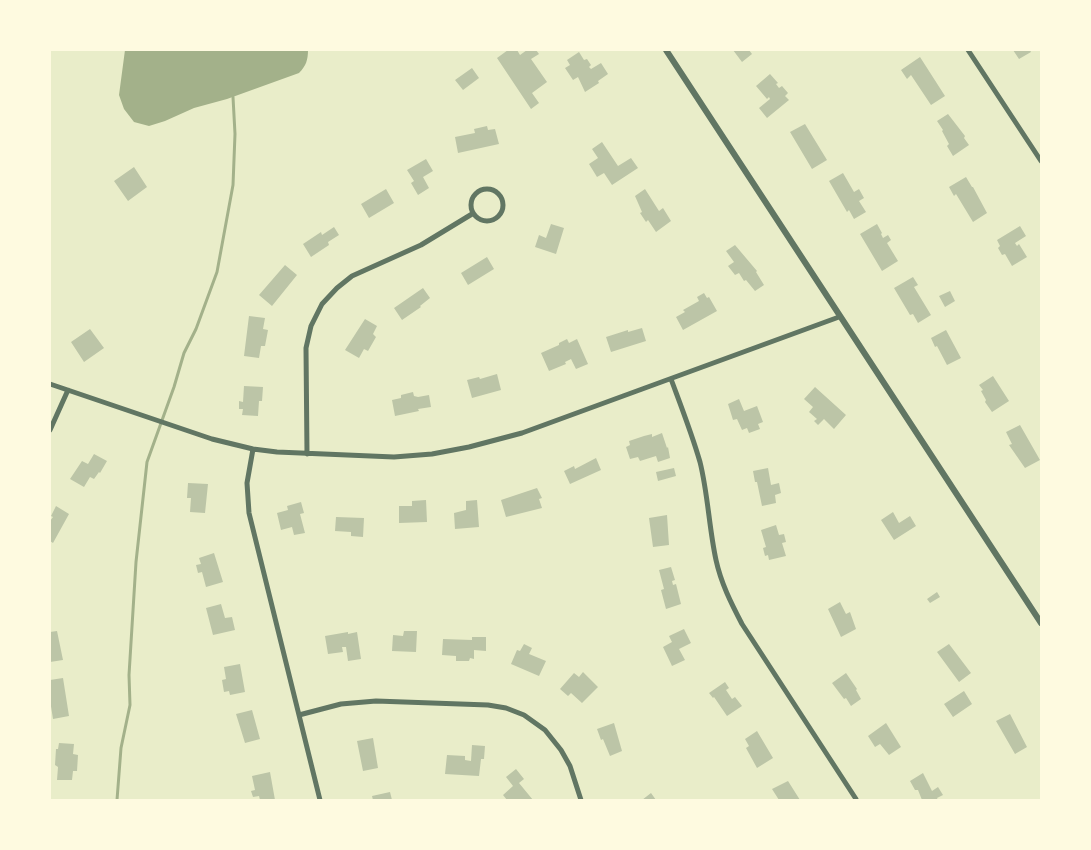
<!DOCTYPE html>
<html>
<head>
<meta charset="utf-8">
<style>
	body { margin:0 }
	#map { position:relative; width:1091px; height:850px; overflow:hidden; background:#e9edc9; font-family:"Public Sans",sans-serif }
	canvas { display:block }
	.frame { position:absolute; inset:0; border:51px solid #fefae0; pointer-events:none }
</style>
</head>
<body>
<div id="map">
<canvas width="1091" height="850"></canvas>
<div class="frame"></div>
</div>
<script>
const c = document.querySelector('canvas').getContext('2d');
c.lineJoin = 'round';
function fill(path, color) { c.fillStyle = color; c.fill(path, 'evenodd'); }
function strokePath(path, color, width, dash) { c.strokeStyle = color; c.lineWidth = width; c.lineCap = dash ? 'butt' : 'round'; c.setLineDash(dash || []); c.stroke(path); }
const water = new Path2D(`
	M125,50H308C308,60 306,66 299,73L227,99L194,108L165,121L149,126L134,122L124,109L119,95Z`);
const stream = new Path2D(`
	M117,800L121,748L130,705L129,675L136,562L147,462L174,387L184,353L196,329L217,272L233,185L235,134L233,97`);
const building = new Path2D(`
	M508,50H517L520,55L527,50H536L539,54L531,59L547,82L532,93L539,103L531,109L497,58Z
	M733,50H749L752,54L742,62Z
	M1013,50H1030L1031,52L1019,59Z
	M579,52L584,60L587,59L591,65L589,67L591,69L601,63L608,74L598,81L599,83L585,92L578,77L573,80L565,68L570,65L567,60Z
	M920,57L945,96L931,105L911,75L907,79L901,70Z
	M472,68L479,78L463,90L455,80Z
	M770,74L778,83L776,84L779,88L782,86L788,93L785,96L789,100L767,118L759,108L770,99L769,97L767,99L756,86Z
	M948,114L965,136L964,138L969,145L953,156L947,146L949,144L942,131L943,130L937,121Z
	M805,124L827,160L812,169L790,132Z
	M487,126L488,130L495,129L499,144L458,153L455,137L475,133L474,129Z
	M602,142L618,166L631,158L638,168L612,185L604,173L597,177L589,164L598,158L592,149Z
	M426,159L433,171L423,177L429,188L418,195L411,183L414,181L407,170Z
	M134,167L147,187L128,201L114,181Z
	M843,173L854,192L859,189L864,198L859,201L866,212L854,219L849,210L847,212L829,181Z
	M966,177L972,187H973L987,213L973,222L956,194L954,196L949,187Z
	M386,189L394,203L369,218L361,204Z
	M645,189L659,211L663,208L671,221L656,232L648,220L646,222L640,213L642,212L635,196Z
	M551,224L564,228L556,254L535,247L539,235L546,238Z
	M877,224L882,233L881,234L883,238L888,235L891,240L887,243L898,261L882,271L860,234Z
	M1020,226L1026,236L1015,243L1017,246L1019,244L1027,257L1012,266L1005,254L1002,255L998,248L1000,246L997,240Z
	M334,227L339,235L328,242L329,245L311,257L303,244L321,232L322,235Z
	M735,245L757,271L756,272L764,285L755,291L746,280L744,281L739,273L735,275L728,266L734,262L726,251Z
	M487,257L494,269L468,285L461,273Z
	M285,265L297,275L272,306L259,295Z
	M913,277L918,285L914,287L931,315L918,323L913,314L910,315L894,288Z
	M423,288L430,298L420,306L421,307L402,320L394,308Z
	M950,291L955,301L945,307L939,296Z
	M704,293L707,298L709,297L717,311L683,330L676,317L685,312L683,310L699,301L697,297Z
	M249,316L265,318L263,329L268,330L265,346H261L259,358L244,356Z
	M365,319L377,326L373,334L376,337L368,351L364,349L359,358L345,350Z
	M642,328L646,341L611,352L606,337L628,330V332Z
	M90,329L104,348L84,362L71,342Z
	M946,330L961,358L947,365L937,346L935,347L931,338Z
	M567,339L569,343L577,339L588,364L576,369L571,359L565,362L566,364L549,371L541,353L559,345V343Z
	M497,374L501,390L472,398L467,380L479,377L480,379Z
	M993,376L1009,401L992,412L985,402L986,400L981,391L983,390L979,385Z
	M244,386L263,387L262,401H259L258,416L242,415L243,409H239V401L243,402Z
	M815,387L846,415L834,429L824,419L818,425L814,421L817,419L809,412L813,407L804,399Z
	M413,392L414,396L418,397L429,395L431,407L418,409L419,411L395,416L392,400L401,398V395Z
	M739,399L744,411L757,406L763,422L758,424L760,429L749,433L747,428L742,430L737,419L733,420L728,404Z
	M1020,425L1040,460L1025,468L1009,445L1012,444L1006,432Z
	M662,433L667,448L668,447L670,458L658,462L656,456L640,461L638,457L630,459L626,447L630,445L629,441L644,436L652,434V437Z
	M94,454L107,461L100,473L99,472L94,479L90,477L84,487L70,479L82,461L88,464Z
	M596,458L601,470L570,484L564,471L574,466L575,469Z
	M674,468L676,476L658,481L656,472Z
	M768,468L771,485L779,483L781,493L775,495L776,503L762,506L757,482H755L753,471Z
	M188,483L208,484L205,513L190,512L191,498H187Z
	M537,488L542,498L539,499L542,508L506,517L501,500Z
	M426,500L427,522L399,523V506H412V501Z
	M477,500L479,527L455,529L454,513L466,510V501Z
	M301,502L304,513L300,514L305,533L294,535L292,527L281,530L277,513L288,510L287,506Z
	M56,506L69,514L53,543L50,541V521L53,517L51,516Z
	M893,512L899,523L910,516L916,526L894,540L881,520Z
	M667,515L669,545L653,547L649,518Z
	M336,517L364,518L363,537L351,536V532L335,531Z
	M776,525L779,535L784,534L786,542L782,543L786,556L769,560L768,555L765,556L763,548L766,547L761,530Z
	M214,553L223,582L206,587L202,572L198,573L196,565L201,564L199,558Z
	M671,567L675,580L672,581L673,585L676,584L681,604L666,609L661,590L664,589L659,570Z
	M937,592L940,597L930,603L927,599Z
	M840,602L846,614L850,612L856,629L841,637L828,609Z
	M221,604L225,618L232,617L235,630L213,635L206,608Z
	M684,629L691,643L679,649L685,660L672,666L663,647L672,642L669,636Z
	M57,631L63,660L50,662V632Z
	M404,631H417L416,652L392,651L393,635L403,636Z
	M348,632V634L357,632L361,659L348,661L346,647H342L343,652L328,654L325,636Z
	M472,637H486V651L474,650V659L470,658L469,661H456V656L442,655L443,639L472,640Z
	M524,644L532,648L529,654L546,661L539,676L511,664L517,650L520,651Z
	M949,644L971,673L959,682L937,652Z
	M240,664L245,692L230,695L229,691L224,692L222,680L226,679L224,667Z
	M583,672L598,687L582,703L571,693L568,696L560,689L574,673L579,677Z
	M846,673L857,689L856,690L861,699L851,706L846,698L844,699L832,683Z
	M63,678L69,716L53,719L50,700V680Z
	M725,682L729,688L726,690L732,699L735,697L742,706L727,716L714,697L713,698L709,693Z
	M964,691L972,704L953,717L944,704Z
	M252,710L260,739L245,743L236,714Z
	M1010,714L1027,747L1015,754L996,721Z
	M614,723L622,751L610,756L603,739L601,740L597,729Z
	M886,723L901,747L889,755L880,744L875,747L868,736Z
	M757,731L773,758L757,768L746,748L749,746L745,739Z
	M373,738L378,768L363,771L357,741Z
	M59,743L74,744L73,754L78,755L77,771H73L72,780H57L58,767L55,765L56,749H58Z
	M472,745L485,746L484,759H481L479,776L445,774L447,755L465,756V760L471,761Z
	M516,769L524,779L519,783L533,800H507L503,795L513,786L506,777Z
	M270,772L275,800H260L259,796L253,797L251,791L255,790L252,776Z
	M923,773L932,791L938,787L943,795L937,798L938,800H922L918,790H915L910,781Z
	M788,781L800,800H779L772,789Z
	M390,792L392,800H373L372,796Z
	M651,793L656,800H642Z`);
const minor = new Path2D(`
	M968,50L1041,161
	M471 205a16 16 0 1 1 32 0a16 16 0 1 1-32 0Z
	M671,379C681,406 692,434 700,462C708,494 709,528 716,560C721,583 731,603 742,624L856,799
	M50,384L212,439L253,449L277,452L394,457L432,454L469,447L522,433L839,317
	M50,430L68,390
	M253,449L247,483L249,513L320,800
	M307,454L306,348L311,326L322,304L337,288L352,276L421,245L472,214
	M299,715L341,704L376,701L488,705L506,708L524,715L545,730L561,750L570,766L581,800`);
const tertiary = new Path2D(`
	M666,50L1041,623`);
fill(water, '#a3b18a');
strokePath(stream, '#a3b18a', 3);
fill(building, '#bcc5a7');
strokePath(minor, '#617663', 5);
strokePath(tertiary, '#617663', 6);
</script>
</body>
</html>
